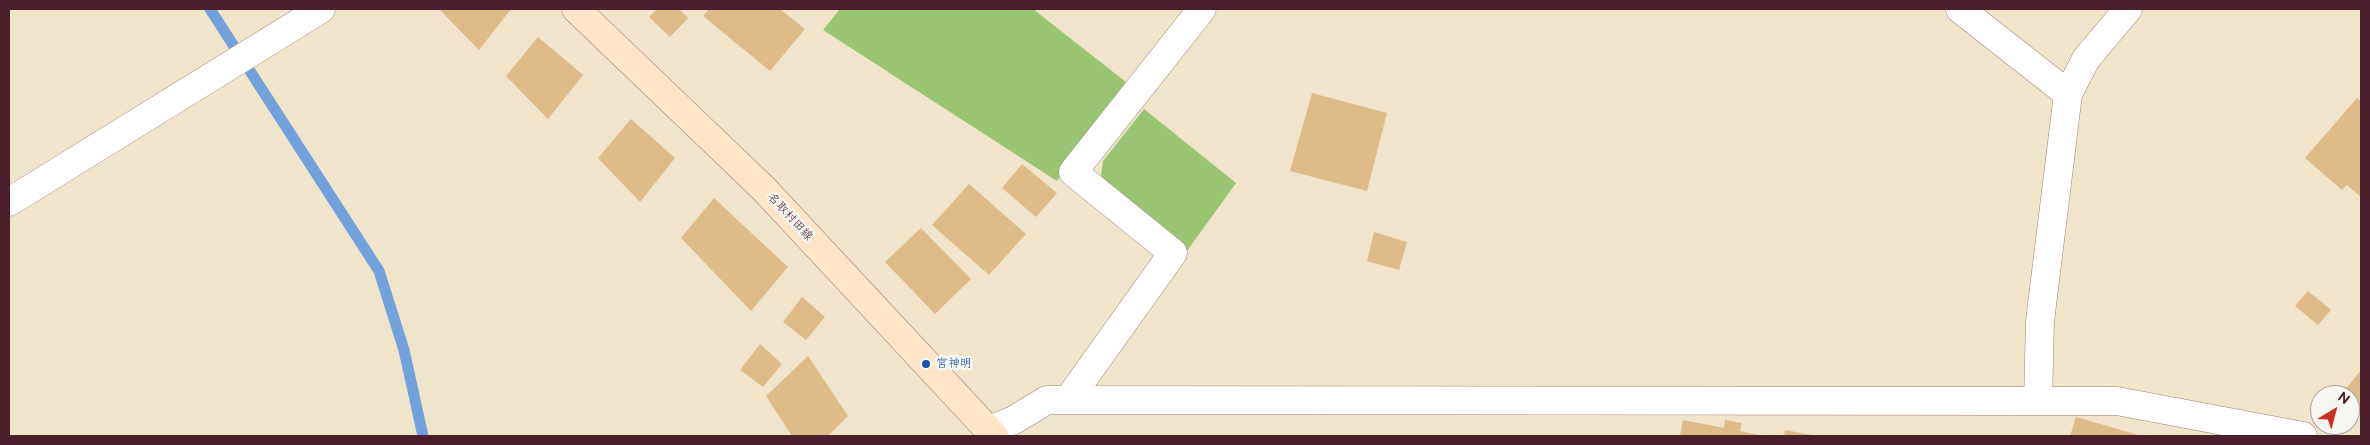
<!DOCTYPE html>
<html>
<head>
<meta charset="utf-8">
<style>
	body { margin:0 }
	#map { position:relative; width:2370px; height:445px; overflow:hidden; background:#f0e4cb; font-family:"Balsamiq Sans",sans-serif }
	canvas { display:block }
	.frame { position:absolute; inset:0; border:10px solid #4a1f2b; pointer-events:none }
	.north { position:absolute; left:2310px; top:385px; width:50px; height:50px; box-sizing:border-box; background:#f6f6f2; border:1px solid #b1a0a2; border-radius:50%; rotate:37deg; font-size:14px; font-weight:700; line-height:20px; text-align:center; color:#4a1f2b }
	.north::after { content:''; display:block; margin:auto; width:18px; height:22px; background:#c8321e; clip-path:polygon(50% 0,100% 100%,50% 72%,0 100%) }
</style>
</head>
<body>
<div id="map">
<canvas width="2370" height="445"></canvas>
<div class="frame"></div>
<div class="north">N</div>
</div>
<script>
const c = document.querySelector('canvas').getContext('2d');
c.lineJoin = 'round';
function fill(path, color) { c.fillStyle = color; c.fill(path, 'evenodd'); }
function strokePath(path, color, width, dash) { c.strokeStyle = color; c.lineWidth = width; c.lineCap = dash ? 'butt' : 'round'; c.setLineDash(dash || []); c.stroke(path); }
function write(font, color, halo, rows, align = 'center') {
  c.font = font + ' "Balsamiq Sans","Klee One",sans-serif'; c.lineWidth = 5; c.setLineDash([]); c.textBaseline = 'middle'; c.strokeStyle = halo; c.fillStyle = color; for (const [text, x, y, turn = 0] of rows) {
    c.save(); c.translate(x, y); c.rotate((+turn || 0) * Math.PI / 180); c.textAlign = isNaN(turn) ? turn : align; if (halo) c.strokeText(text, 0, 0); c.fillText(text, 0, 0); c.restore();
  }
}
const green = new Path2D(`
	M840,9H1033L1131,86L1057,181L823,30Z
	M1144,109L1236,183L1179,262L1104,187L1101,175L1103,161Z`);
const stream = new Path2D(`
	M210,9L379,271L404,350L423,436`);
const building = new Path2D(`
	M439,9H511L479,50Z
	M657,9H679L688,18L670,37L649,17Z
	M709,9H780L805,29L770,71L703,16Z
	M538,37L583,75L548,119L506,76Z
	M1312,93L1387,113L1367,191L1290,171Z
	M2357,98L2361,101V197L2347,185L2342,190L2305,158Z
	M631,119L675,158L640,202L598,158Z
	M1022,164L1057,193L1036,217L1002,188Z
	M969,184L1026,234L989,275L932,225Z
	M714,198L788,267L751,311L681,238Z
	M921,228L971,279L935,314L885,262Z
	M1374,232L1407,242L1399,270L1367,261Z
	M2308,291L2331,310L2318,325L2295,306Z
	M802,297L825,317L806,340L783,322Z
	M760,344L782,364L763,387L740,370Z
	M808,356L848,416L828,436H792L766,396Z
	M2361,370V415L2350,406V395H2341Z
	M2076,417L2142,436H2070Z
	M1683,420L1724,428L1725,420L1742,423L1740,431L1763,436H1680Z
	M1785,430L1812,435V436H1784Z`);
const minor = new Path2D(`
	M1960,9L2068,94
	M9,202L321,9
	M1068,400L1173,253L1073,172L1202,9
	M2038,401L2040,321L2068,94L2086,59L2128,9
	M989,430L1014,420L1047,400L2038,401H2117L2303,436`);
const secondary = new Path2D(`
	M576,9L764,189L994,436`);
const markers = [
	[926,364,5,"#1a4fb4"]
];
const streetNames = [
	["名取村田線",790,217,47]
];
const transitNames = [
	["宮神明",936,364]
];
fill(green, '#99c572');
strokePath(stream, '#71a2dc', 11);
fill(building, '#dfbb8a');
strokePath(minor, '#9d827b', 29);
strokePath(secondary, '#9d827b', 29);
strokePath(minor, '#fff', 28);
strokePath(secondary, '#ffe4c6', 28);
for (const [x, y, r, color] of markers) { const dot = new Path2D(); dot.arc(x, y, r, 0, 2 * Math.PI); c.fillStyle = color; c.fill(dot); strokePath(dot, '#f6f6f2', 2); }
write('12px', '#4a1f2b', '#f6f6f2', streetNames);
write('12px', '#164399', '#f6f6f2', transitNames, 'left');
</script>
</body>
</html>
